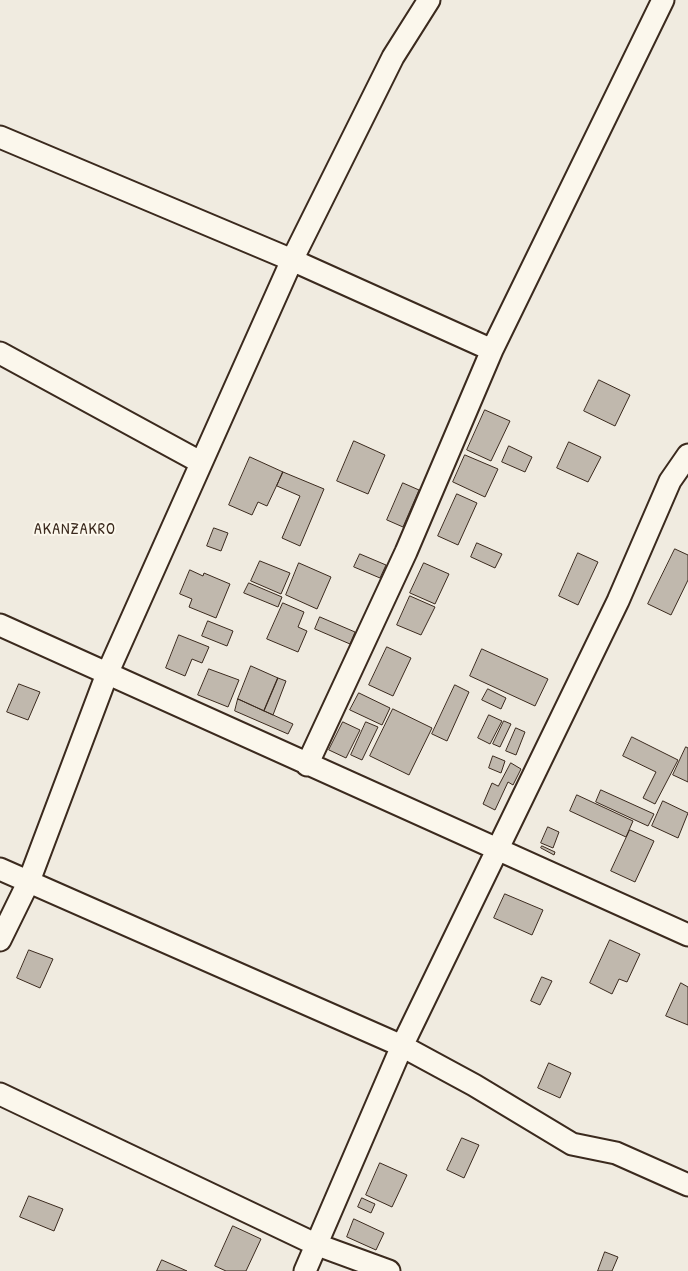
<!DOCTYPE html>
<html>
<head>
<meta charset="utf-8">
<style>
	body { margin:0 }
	canvas { display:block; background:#f0ebe0 }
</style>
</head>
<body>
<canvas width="688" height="1271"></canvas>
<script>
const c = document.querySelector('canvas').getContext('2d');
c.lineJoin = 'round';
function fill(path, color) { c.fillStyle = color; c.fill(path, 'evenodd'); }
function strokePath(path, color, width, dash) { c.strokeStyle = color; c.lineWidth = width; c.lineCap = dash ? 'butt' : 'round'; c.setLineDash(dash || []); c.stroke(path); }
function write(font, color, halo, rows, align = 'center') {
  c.font = font + ' "Patrick Hand",sans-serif'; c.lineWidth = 4; c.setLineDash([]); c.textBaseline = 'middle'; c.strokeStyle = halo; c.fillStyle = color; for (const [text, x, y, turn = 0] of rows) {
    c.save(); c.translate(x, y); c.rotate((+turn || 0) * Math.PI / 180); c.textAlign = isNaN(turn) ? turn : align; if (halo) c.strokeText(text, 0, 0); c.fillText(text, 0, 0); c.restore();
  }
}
const building = new Path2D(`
	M599,380L630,395L615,426L584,411Z
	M485,410L510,421L491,461L467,450Z
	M354,441L385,455L368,494L337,481Z
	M569,442L601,457L588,482L557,468Z
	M509,446L532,457L525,472L502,462Z
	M465,455L498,469L485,497L453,482Z
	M250,457L283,472L267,506L258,502L252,515L229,505Z
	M283,472L324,489L300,546L282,538L300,496L277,486Z
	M403,483L419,490L403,527L387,520Z
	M457,494L477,503L458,545L438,536Z
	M214,528L228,533L221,551L207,546Z
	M477,543L502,554L495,568L471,557Z
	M675,549L688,555V580L671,615L648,604Z
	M578,553L598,562L578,605L559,596Z
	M360,554L386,565L380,578L354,567Z
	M260,561L290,573L281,594L251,581Z
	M299,563L331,577L317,609L286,595Z
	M424,563L449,574L435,604L410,593Z
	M190,570L203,576L204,573L230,584L216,618L189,607L192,599L180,594Z
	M249,583L282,597L278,607L244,593Z
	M410,596L435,607L421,635L397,625Z
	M283,603L304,612L298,627L307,631L298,652L267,639Z
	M320,617L355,632L350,644L315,629Z
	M208,621L233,631L227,646L202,636Z
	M179,635L209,647L202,663L192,659L185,676L166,668Z
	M387,647L411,658L393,696L369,685Z
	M482,649L548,679L535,706L470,676Z
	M251,666L278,678L264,711L238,699Z
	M209,669L239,680L228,707L198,695Z
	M278,678L286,681L273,715L264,711Z
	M19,684L40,692L28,720L7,712Z
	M455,685L469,692L447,741L432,734Z
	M488,689L506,698L501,709L482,700Z
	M359,693L390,708L382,725L350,710Z
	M238,699L293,724L288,734L235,711Z
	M393,709L432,728L409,775L370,756Z
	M489,715L502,721L490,744L478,738Z
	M504,721L511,724L500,747L493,744Z
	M343,722L360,730L346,758L329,750Z
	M366,722L378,727L362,760L351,755Z
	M516,728L525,732L516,755L506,751Z
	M632,737L678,760L655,804L643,798L656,772L623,756Z
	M686,747L688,748V782L673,775Z
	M493,756L505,761L501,773L489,768Z
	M511,763L521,769L513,785L508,782L495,810L483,804L492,783L498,786Z
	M601,790L654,814L648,826L596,802Z
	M577,795L633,821L626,837L570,811Z
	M663,801L688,813L678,838L652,826Z
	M548,827L559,832L553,848L541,843Z
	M630,830L654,841L635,882L611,871Z
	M542,846L555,852L554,855L541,848Z
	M505,894L543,910L532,935L494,918Z
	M610,940L640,954L627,982L619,979L612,994L590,983Z
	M29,950L53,959L40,988L17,978Z
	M542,977L552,981L540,1005L531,1001Z
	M681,983L688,987V1025L666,1016Z
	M549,1063L571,1073L560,1098L538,1088Z
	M462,1138L479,1145L464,1178L447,1170Z
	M380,1163L407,1175L392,1207L366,1195Z
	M29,1196L63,1209L54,1231L20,1217Z
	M362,1198L375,1204L371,1213L358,1207Z
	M354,1219L384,1233L376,1250L347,1237Z
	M233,1226L261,1239L246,1271H226L215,1266Z
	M605,1252L618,1257L612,1271H598Z
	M162,1260L187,1271H157Z`);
const street = new Path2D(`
	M0,137L292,260L492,350
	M0,353L200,462
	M0,625L688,935
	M307,765L406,552L492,350L663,0
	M0,869L402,1046L474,1085L572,1144L616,1153L688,1185
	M0,940L29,881L107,674L292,260L393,57L429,0
	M0,1094L315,1244L389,1271
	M305,1271L402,1046L618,601L670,481L688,455`);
const quarterNames = [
	["AKANZAKRO",75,530]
];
fill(building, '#c0b8ad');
strokePath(building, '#3b2a1e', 1);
strokePath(street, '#3b2a1e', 25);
strokePath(street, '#fbf7ec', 21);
c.letterSpacing = '1px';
write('16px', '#3b2a1e', '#fbf7ec', quarterNames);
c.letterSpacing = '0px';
</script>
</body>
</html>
